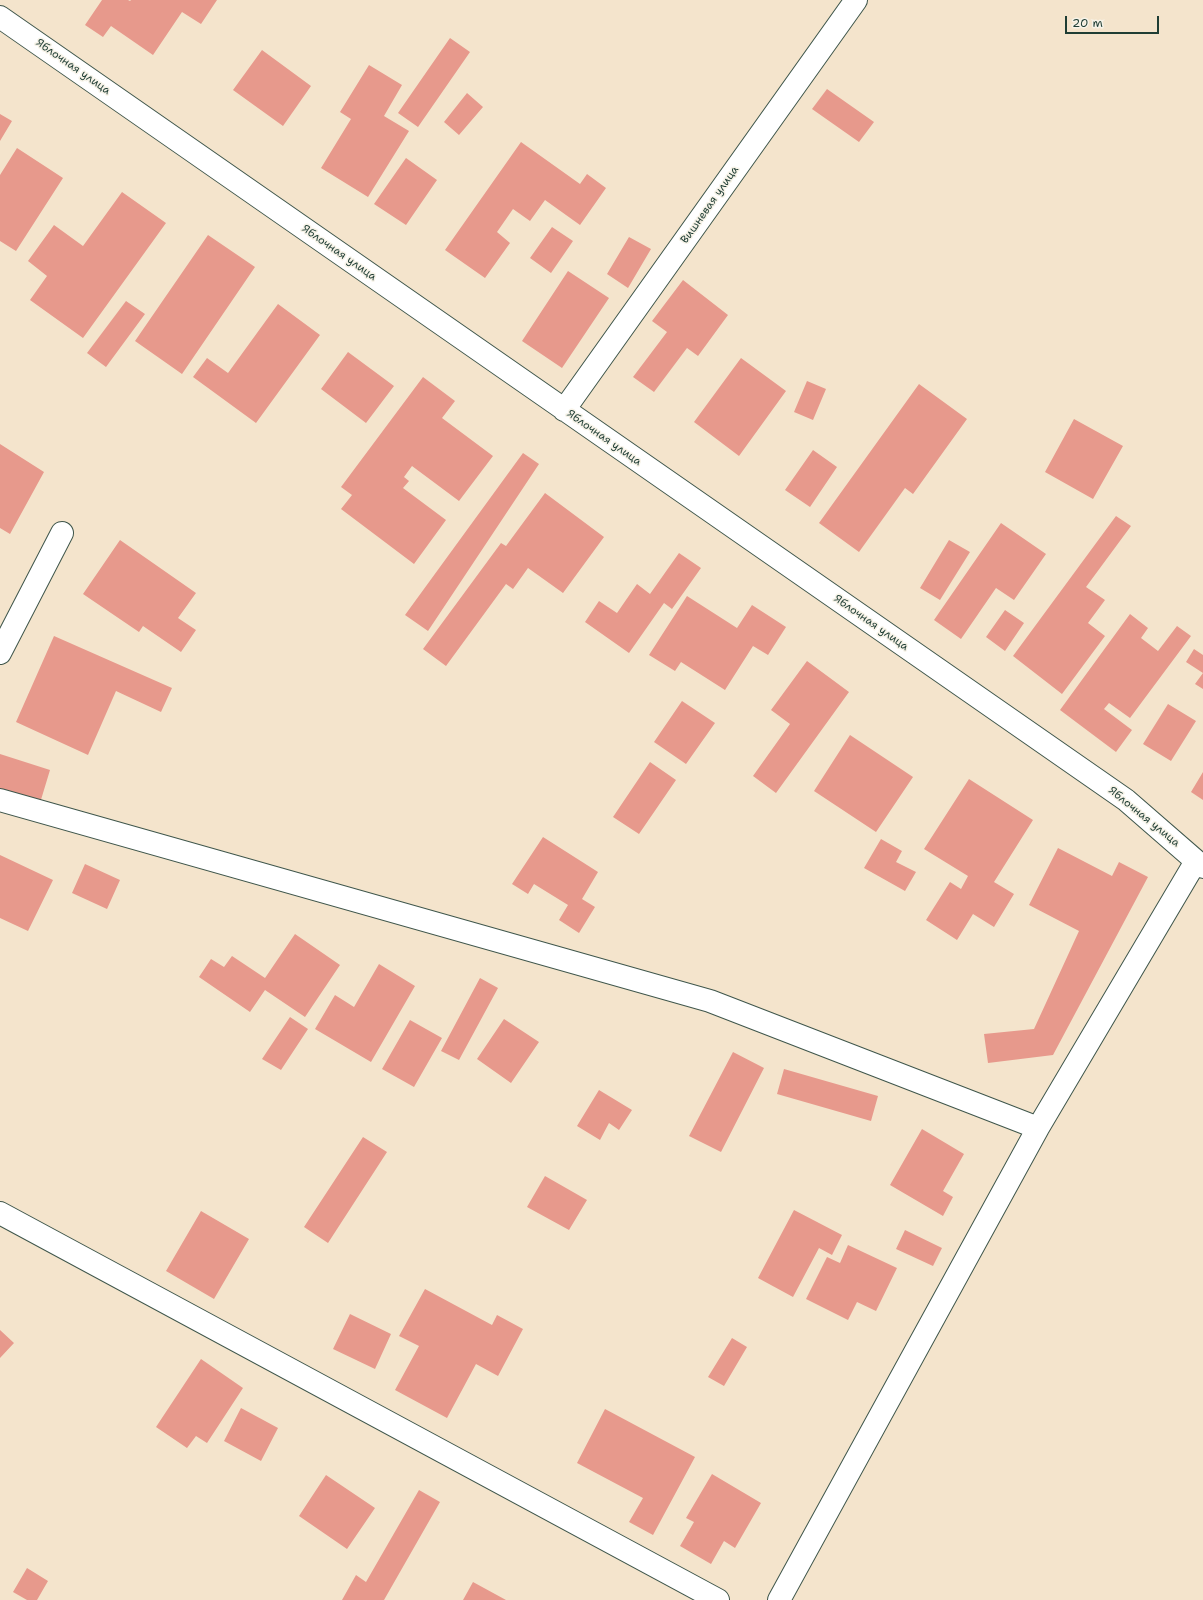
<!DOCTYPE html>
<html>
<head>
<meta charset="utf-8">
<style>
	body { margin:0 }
	#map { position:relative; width:1203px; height:1600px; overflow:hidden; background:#f4e4cc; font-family:"Shantell Sans",sans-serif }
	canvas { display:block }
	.scale { position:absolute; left:1065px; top:16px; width:94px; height:18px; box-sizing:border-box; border:2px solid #1f3d34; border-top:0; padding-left:5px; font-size:12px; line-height:14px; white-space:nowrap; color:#1f3d34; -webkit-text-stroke:3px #f7f3e8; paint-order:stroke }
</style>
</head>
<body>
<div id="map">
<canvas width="1203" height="1600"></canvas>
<div class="scale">20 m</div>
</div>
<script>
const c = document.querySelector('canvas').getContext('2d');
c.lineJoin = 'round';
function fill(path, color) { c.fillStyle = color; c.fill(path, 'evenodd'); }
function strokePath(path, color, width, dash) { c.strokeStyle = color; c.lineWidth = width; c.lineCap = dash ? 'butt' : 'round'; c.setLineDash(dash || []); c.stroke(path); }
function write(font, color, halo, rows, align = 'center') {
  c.font = font + ' "Shantell Sans",sans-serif'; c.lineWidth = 3; c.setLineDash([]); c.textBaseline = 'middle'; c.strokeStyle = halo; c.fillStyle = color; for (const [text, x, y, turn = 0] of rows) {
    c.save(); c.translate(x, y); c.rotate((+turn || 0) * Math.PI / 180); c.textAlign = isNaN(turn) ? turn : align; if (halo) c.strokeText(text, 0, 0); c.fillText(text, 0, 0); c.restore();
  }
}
const building = new Path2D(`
	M102,0H128L130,1L131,0H217L201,24L182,12L153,55L111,26L103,37L85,25Z
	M450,38L470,52L418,127L398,113Z
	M262,50L311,86L283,126L233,90Z
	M369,65L402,85L384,116L409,131L368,197L321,168L351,119L340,112Z
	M827,89L874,122L859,142L812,109Z
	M467,93L483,107L459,135L444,122Z
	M0,114L12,121L0,141Z
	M521,142L580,184L587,174L606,188L580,225L545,200L530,221L513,209L497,232L510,243L485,278L445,250Z
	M17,148L63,178L16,251L0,241V175Z
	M406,158L437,180L406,225L374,204Z
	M122,192L166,223L83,338L30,300L47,276L28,261L54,225L83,246Z
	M552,227L573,241L551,273L530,258Z
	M208,235L255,267L182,374L135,341Z
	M629,237L651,249L628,288L607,274Z
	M568,271L609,298L562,368L522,341Z
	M683,280L728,315L698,356L687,348L654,392L633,377L667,332L652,321Z
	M126,301L145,314L106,367L87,353Z
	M278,304L320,335L256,423L193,377L207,358L228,373Z
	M348,352L394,386L366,423L321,389Z
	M741,358L786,391L739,456L694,422Z
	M423,377L455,401L442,418L493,456L459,501L412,466L404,477L409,481L403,488L446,520L414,564L341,509L352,495L341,487Z
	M807,381L826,389L813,420L794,412Z
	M919,384L967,419L913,494L905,488L859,552L819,523Z
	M1074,419L1123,446L1093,499L1045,472Z
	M0,444L44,472L10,534L0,528Z
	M813,450L837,467L810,507L785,490Z
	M523,453L539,464L428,631L405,615Z
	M545,493L604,537L563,593L528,568L513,589L506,584L446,666L423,649L501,543L506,546Z
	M1116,516L1131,526L1086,587L1105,600L1088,623L1105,636L1062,694L1013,656Z
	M1001,523L1046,554L1014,600L996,588L961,639L934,620Z
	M120,540L196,593L178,618L196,630L181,652L143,626L139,632L83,594Z
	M949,540L970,552L940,600L920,588Z
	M679,553L701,568L672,609L664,603L629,653L585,622L599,601L617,613L637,584L650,594Z
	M687,596L737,628L752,605L786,627L768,655L753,646L725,690L681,662L675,671L649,655Z
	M1005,610L1024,623L1005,651L986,637Z
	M1130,614L1148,628L1141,638L1158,651L1177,626L1191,636L1130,718L1109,703L1104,709L1132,730L1116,752L1060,710Z
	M54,636L172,688L161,712L116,691L88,755L16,722Z
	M1194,649L1203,655V673L1186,662Z
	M807,661L849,692L776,793L753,776L790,724L771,710Z
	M1203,673V689L1195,684Z
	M682,701L715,723L686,764L654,742Z
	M1168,704L1196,721L1171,761L1143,744Z
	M850,735L913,777L876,832L814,791Z
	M0,754L50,770L40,803L0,790Z
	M650,762L676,780L639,834L613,817Z
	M1203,772V800L1191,792Z
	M969,779L1033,820L994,882L1014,894L994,927L973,914L957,940L926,920L950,882L961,889L968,876L924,849Z
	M543,837L598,872L582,899L595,907L579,933L559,920L568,905L534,884L528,894L512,884Z
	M881,839L902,851L896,862L916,872L905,891L864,868Z
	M1058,848L1112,876L1119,862L1148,877L1053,1055L988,1063L984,1034L1034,1029L1079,931L1029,905Z
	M0,855L53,880L28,931L0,918Z
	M85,864L120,880L107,909L72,893Z
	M295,934L340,965L305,1017L265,990L250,1012L199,977L211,959L224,967L232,956L265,978Z
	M379,964L415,986L371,1062L315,1029L335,995L354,1007Z
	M480,978L498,988L459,1060L441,1051Z
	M290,1017L308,1029L281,1070L262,1059Z
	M504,1019L539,1042L511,1083L477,1059Z
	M410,1020L442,1038L414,1087L382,1069Z
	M733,1052L764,1068L721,1152L689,1136Z
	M784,1069L878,1096L871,1121L777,1094Z
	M599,1090L632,1110L619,1130L609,1123L600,1140L577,1126Z
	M922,1129L964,1154L943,1191L953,1197L943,1216L890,1185Z
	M363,1137L387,1152L328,1243L304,1227Z
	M545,1176L587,1200L569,1230L527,1207Z
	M794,1210L842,1235L832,1255L819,1248L793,1297L758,1278Z
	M201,1211L249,1239L214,1299L166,1271Z
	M905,1230L942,1248L933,1266L896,1249Z
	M848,1245L897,1268L876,1311L857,1302L848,1320L806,1299L827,1257L840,1263Z
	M425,1289L492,1325L497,1315L523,1329L498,1376L476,1364L447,1418L395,1390L419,1346L399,1336Z
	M350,1314L391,1334L375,1369L333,1349Z
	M0,1330L14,1343L0,1358Z
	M732,1338L747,1347L724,1386L708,1377Z
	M201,1359L243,1388L207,1443L196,1436L187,1448L156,1427Z
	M241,1408L278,1428L261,1461L224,1441Z
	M605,1409L695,1457L653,1535L629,1522L643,1498L577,1463Z
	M712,1474L761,1503L735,1548L724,1541L711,1564L680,1546L694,1522L686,1518Z
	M326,1475L375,1508L347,1549L299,1516Z
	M419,1490L440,1502L384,1600H342L356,1575L366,1582Z
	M27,1568L48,1581L37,1600H27L13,1592Z
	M473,1582L506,1600H463Z`);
const minor = new Path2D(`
	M0,17L1126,800L1203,867
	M564,410L856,0
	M0,653L62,533
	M0,800L710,1001L1038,1128
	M0,1213L718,1600
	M779,1600L1038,1128L1196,861`);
const streetNames = [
	["Яблочная улица",73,67,35],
	["Вишневая улица",710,205,-55],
	["Яблочная улица",339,253,35],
	["Яблочная улица",604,438,35],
	["Яблочная улица",871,623,35],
	["Яблочная улица",1144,817,39]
];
fill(building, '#e7998c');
strokePath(minor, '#3f564b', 24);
strokePath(minor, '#fff', 22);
write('11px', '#1f3d34', '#f7f3e8', streetNames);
</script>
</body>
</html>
